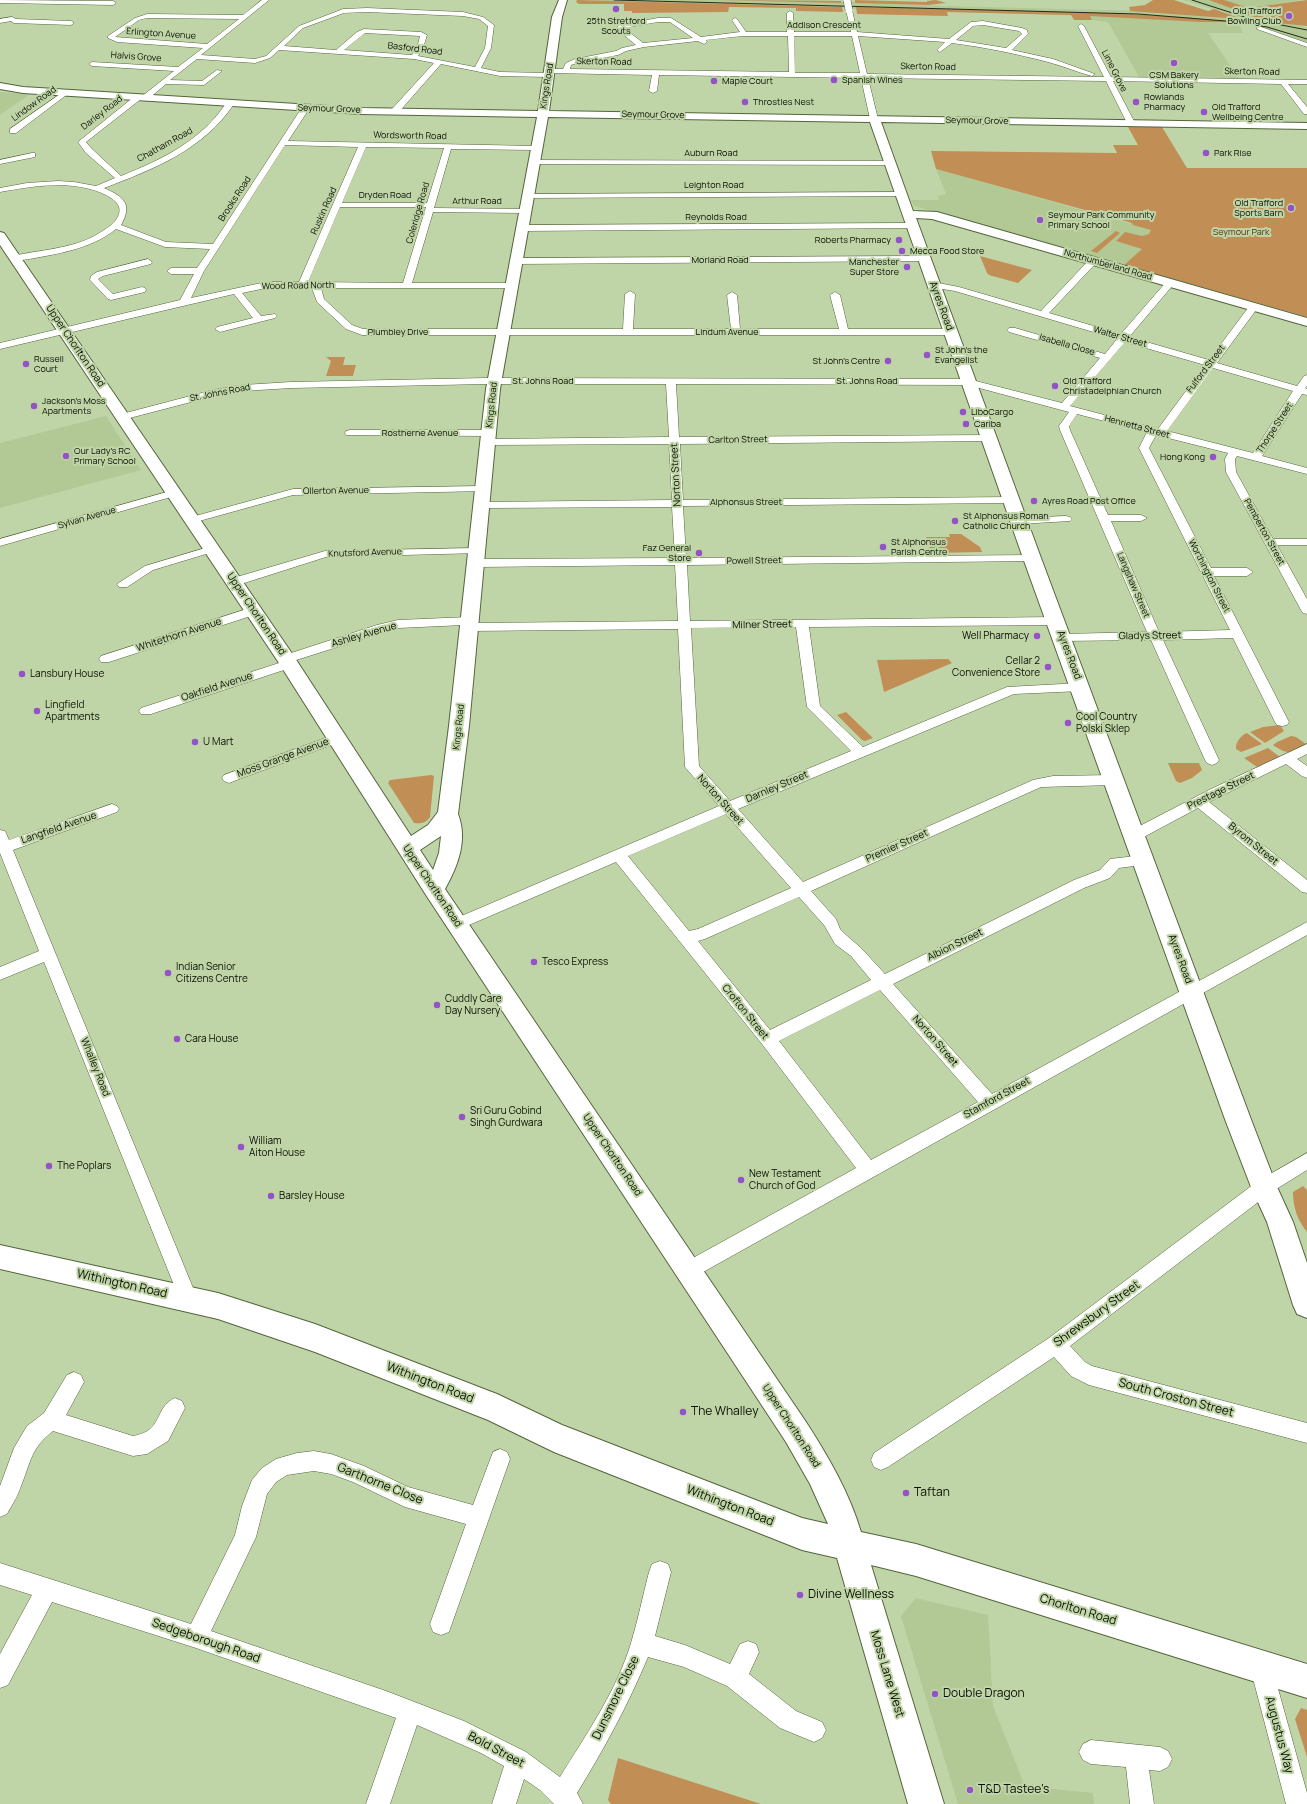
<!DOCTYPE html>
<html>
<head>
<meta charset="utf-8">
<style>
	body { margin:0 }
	canvas { display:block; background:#c0d5a7 }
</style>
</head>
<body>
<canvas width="1307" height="1804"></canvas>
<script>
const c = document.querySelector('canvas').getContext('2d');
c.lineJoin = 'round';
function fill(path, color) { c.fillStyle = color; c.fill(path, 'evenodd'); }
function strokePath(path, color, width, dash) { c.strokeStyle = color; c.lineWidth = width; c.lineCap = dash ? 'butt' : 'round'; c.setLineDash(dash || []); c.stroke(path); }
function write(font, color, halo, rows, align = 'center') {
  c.font = font + ' Manrope,sans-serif'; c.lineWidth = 4; c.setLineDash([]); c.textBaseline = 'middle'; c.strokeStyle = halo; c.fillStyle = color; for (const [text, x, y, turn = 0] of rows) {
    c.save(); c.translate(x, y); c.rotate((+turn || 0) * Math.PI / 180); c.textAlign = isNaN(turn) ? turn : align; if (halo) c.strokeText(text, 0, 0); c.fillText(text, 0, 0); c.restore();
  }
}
const built = new Path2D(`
	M574,0H817L947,6L1226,13L1183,0H1302L1248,9L1307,28V43L1272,30L1236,23V26H1240L1243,33H1208L1239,78L1139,77L1108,22L1092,20L1090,16L856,9L842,7Z
	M0,92L30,94L0,115Z
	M936,169L1128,223L1158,225L1163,231L1124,265L914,206L911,200H939L938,196L946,194Z
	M106,416L141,470L0,508V443Z
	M916,1598L988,1615L993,1706L1025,1786L1093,1793L1094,1804H958L901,1616Z`);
const green = new Path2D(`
	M577,0L842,7L843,12L796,11V8L729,7L728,12L632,13V11H624V4H579L576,2Z
	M721,0L841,1V3Z
	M855,0L927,2V1L936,0L946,3L928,5L855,3Z
	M1153,0H1174L1208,11L1214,9L1241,19L1130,11L1129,7L1145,5Z
	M1209,0H1224L1249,8L1307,0V26L1268,22Z
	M856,7L1107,13L1184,17L1236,22H1201L1090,16L1092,20H1074L1071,15L947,12L948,16L857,14Z
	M1128,127H1162L1187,168H1307V317L1124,265L1142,249L1116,241L1125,232L1142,236L1149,234L1151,230L1133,225L1132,223L936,169L931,151L1117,153L1113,145H1138Z
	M1116,231L1120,233L1097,253L1091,251Z
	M980,256L1032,270L1018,283L989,275L987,273Z
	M326,357H345L343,365H356L353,376H326L331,361Z
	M949,534H961L980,547L982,552L931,553L926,537H950Z
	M948,659L952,663L884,692L877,660Z
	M846,712L873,738L865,741L862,740L837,715Z
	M1280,725L1284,731L1265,743L1250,732L1263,727Z
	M1247,733L1262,744L1241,752L1236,749C1235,743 1241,735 1247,733Z
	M1291,736L1296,737L1306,744C1294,756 1286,754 1273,745L1277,742Z
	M1268,748L1280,757L1257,767L1244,758Z
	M1168,763H1199L1202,770L1192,778L1180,783L1176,781Z
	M431,775L434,776L430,817C426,823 421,824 414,823L388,783L390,780Z
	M1303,1186L1307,1190V1232C1298,1221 1293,1208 1293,1192Z
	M1301,1708L1307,1710V1757L1295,1719Z
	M618,1758L761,1804H611L608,1800Z`);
const street = new Path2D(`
	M0,0L113,1L116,3L113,5L0,3Z
	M262,0H269L201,55L255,59L266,56L299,26L343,9L367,8L463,12L483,17L494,25L491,48L481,68L500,72L548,73L551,75L548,77L500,76L441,64L398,113H392V109L434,63L414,59L279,50L270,58L255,63L197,59L170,80L202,81L217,70L222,71L204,85L166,84L147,100L141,99L86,142L92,149L121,176C163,159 201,141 227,102L234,104C203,150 154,169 104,188C124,197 133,204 121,225L166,242L213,244L301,109L305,107L309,109L288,141L536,146L540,148L536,150L451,149L434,208L524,209L528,211L524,213L433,212L412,283H511L515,286L514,288H321L324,299L352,325L363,329H623L625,294L630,291L635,294L633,329H731L727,295L732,292L737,295L740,329H839L830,295L835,292L840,295L848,329H951L956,332L951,335H362L346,329L317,302L312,288H266L242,293L261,316L275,314L277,316L275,318L220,332L215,329L217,327L253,318L234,294L0,349V343L180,300L194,274H171L167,271L171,268H197L210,249L165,247L116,229C94,247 63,253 35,258C28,259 20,261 13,260L12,258L13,256C43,249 78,249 104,230C111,226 122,217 119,207C117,201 111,198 106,195C74,179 33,186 0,192V188L27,183L58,181L74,182L96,186L115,178L86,153L78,142L135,96L141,97L174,71L92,66L89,64L92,62L178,67L203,48L117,42L108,38V36L135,18L147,14L243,15ZM367,12L463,16L479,19L488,26L485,48L475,67L418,56L423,48L427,35L421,32L364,29L357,32L336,50L284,46L303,28L344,13ZM147,18L239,19L207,44L115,37L139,20ZM365,33L420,36L417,48L412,55L344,50ZM285,145L358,147L299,282H266L191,298L204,271ZM366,147L444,148L427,203H342ZM340,207H426L403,283L308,282Z
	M849,8L852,10L857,32L949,39L971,22L983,21L1022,28L1027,30L1028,34L1012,50L1053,59L1095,74L1092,76C1077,72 1063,66 1048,62C1017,54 984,47 952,43L940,52L937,50L945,42L858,36L867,74L1104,77L1078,26L1081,24L1084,26L1111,77L1307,80V84H1288L1307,107V114H1304L1281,84L1113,81L1135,123L1131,125L1127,123L1106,81L868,78L878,119L874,121L870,119L861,78L659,75L657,91L653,93L649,91L652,75L549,73L546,71L549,69H563L566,63L575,59L616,51L622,48L636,45L619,31L617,27L620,25L658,18H671L701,37L740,32L732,20L735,18L737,19L746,32H787V13L790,11L793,13L794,32H851L846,10ZM658,22H670L693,38L643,43L624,28ZM983,25L1019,31L1022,34L1006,48L956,40L973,26ZM743,36H788L789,72L570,69L571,65L577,63L618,55L626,51L644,47L698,41L704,44L707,42L706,40ZM794,36H852L860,73H795Z
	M12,17L16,19L71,21L74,23L71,25L14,23L11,21L0,23V19Z
	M1257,27H1261L1307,43V47L1257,29Z
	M63,92L69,93L16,133H10V129Z
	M32,153H35V157L0,164V160Z
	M530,160L889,161L893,163L889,165L533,164H530Z
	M900,192L904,194L903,196L528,198L524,196L528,194Z
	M912,223L915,224V228L521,231L517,228L521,225Z
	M924,256L927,257L928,259L927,261L516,264L512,261L516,258Z
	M1093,258L1096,259L1097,261L1096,263L1049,313L1121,334L1167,281L1170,280L1174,283L1173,285L1129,337L1209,360L1251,304L1254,303L1259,306L1217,363L1297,386L1304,376L1307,375V386L1305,388L1307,389V395L1302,394L1262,456L1307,468V474L1237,456L1235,459L1236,472L1273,539H1307V545H1277L1307,599V614L1303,613L1301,610L1226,472L1225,459L1228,453L1156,435L1149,448L1211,568H1247L1253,572L1247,576H1214L1289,722L1287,725L1282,726L1277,725L1275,722L1233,638L1163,640L1219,760L1217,763L1212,765L1207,763L1205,760L1151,640L1058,641L1056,638L1058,635L1062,634L1147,632L1060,430L1059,426L1069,412L968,385L676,384L679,437L989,435L994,438L989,441L680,444L683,500L1011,497L1017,500L1011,503L683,506L686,558L1032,555L1038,558L1032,561L687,565L690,621L1056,617L1060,618L1062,621L1060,624L1056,625L809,627L820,706L863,747L1007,687L1081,683L1086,684L1087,687L1086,690L1081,691L1014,694L738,809L803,882L1033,780L1053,776L1114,775L1119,777L1121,780L1119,783L1114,785L1041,787L811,891L836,919L840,929L846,935L861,948L885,974L1074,880L1100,870L1110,859L1144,855L1149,856L1151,860L1149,864L1119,868L1110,878L1084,888L893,984L992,1094L1307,922V935L696,1276L689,1279L682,1276L680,1270L682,1264L856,1168L762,1044L616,862L462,928L457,930L452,928L449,924L452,920L719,806L685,767L678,629L469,631L465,630L463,627L464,625L398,628L293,661L295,664L293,667L151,714H141L139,711L141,708L282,662L280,659L282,656L377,625L398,620L469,617L473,618L475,621L474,623L678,621L675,565L476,567L470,563L476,559L675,558L672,507L481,508L475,505L481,502L672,500L669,444L488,445L483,442L488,439L669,437L666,384H487L291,388L243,391L214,396L122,420L117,417L118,415L213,390L243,385L291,382L487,378L968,379L1062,403L1100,358L1009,332L1007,330L1009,328H1015L1105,354L1117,339L955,291L930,287L929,285L933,282L959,287L1041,311L1090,259ZM1125,342L1205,365L1158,429L1070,406ZM1213,368L1293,391L1253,453L1167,431ZM1077,414L1147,432L1139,448L1230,630L1159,632L1111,521H1141L1147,518L1141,515H1108L1070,430L1069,426ZM796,627L807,707L851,751L730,801L699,766L691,628ZM726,814L791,888L698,929L689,931L628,856ZM799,897L824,925L835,944L851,956L871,980L770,1030L698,941L705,939ZM880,990L978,1102L871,1160L779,1041Z
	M148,259L152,262L151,264L103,276L98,279L113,294L142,287L145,288L146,290L145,292L111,300L108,299L90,280L91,276L97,272Z
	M350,430H489L494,433L489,436L346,435L345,433L346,431Z
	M483,486L487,487L488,489L487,491L293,495L192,523L186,520L188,518L293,489Z
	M174,490L178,491L179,493L178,495L0,546V539Z
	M1066,516L1070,517L1072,519L1070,521L1019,524L1013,521L1019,518Z
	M212,546L218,549L216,551L153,570L127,587H119L117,584L145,566Z
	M477,548L483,551L481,553L326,557L238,585H230L228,582L230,579L325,551Z
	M253,607L257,608L259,611L257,614L109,662H101L99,659L101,656Z
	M337,734L342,735L344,738L342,741L234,781L229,783L224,781L222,778L224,775Z
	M1307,744V754L1297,759L1307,766V778L1302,776L1286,764L1209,802L1307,880V893L1302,892L1198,808L1140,839L1135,840L1130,839L1128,835L1130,831L1211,789Z
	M112,804L117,806L119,809L117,812L13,850L198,1300L196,1306L189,1309L182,1306L180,1300L44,962L0,980V967L39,951L0,853V830L5,831L9,840Z
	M1307,1153V1170L1270,1193L1070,1346L1085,1362L1092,1366L1307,1423V1443L1089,1385L1071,1376L1054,1357L888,1467L881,1470L874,1467L871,1460L874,1453L1049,1338L1258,1181Z
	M74,1372L81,1375L84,1382L66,1415L133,1436C164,1431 154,1407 175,1398L182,1401L185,1408L168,1441L147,1454L133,1456L53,1431C31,1448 31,1461 21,1486C18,1496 12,1505 7,1514L0,1517V1486L14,1448L27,1426L44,1413L67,1375Z
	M500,1449L507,1452L510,1459L449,1632L441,1635L433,1632L430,1624L466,1524L405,1507L353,1482L331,1474L314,1471L287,1475L276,1482L267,1494L256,1537L211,1631L386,1691L464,1721L526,1752L560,1777C586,1735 617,1690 631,1643C638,1620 643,1595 649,1572L652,1564L660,1561L668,1564L671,1572L655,1636L685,1645L730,1664L740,1644L748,1641L756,1644L759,1652L749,1674L796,1711L822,1722L826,1730L822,1738L814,1742L780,1728L727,1686L684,1667L648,1657C628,1705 604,1749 577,1793L583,1804H554L540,1790L524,1779L516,1804H492L504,1766L481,1753L417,1725L390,1804H366L396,1718L196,1648L52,1602L8,1685L0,1688V1654L32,1595L0,1585V1563L191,1624L235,1535L242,1506L252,1480L262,1468L276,1459L297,1453L314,1451L331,1454L364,1466L408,1487L473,1505L493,1452Z
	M1261,1656L1269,1659L1272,1667L1307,1793V1804H1286L1250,1667L1253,1659Z
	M1091,1740L1160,1747L1168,1751L1172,1759L1168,1767L1160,1771L1149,1770L1154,1804H1130L1126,1767L1091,1764L1083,1760L1079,1752L1083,1744Z`);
const secondary = new Path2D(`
	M559,0H567L562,17L549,111L1307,123V129L881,122L913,211L937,212L1307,318V326L932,219L916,218L1041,558L1252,1122L1277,1187L1293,1222L1307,1263V1318L1297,1314L1293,1305L1267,1222L1251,1187L1226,1122L1023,558L870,122L548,117L500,389L469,726L458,814C468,840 458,866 445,889L806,1422C828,1456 849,1492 861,1532L916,1544L1307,1664V1698L916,1576L871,1565L944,1804H908L837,1558L802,1550L554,1452L488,1420L315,1352L218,1319L0,1269V1245L218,1293L315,1324L497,1394L562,1425L802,1518L828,1524L810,1484L786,1442L426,895L277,660L0,245V232L4,233L293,655L411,836L428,825L438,812L449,726L486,389L537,117L361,114L23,93L0,89V83L23,87L361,108L538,111L552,17ZM441,836L439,853L433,870L420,850Z`);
const tram = new Path2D(`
	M614,0L1138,14L1238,22L1267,27L1307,39
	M1192,0L1254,20
	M1271,23L1307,30`);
const streetBridge = new Path2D(`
	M847,0L849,10`);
const markers = [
	[616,9,4,"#9452c7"],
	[1289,16,4,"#9452c7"],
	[1174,63,4,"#9452c7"],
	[834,80,4,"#9452c7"],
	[714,81,4,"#9452c7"],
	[745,102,4,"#9452c7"],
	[1136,102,4,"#9452c7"],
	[1204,112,4,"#9452c7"],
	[1206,153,4,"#9452c7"],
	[1291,208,4,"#9452c7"],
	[1040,220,4,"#9452c7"],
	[899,240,4,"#9452c7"],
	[902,251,4,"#9452c7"],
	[907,267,4,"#9452c7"],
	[927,355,4,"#9452c7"],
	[888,361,4,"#9452c7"],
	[26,364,4,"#9452c7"],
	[1055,386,4,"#9452c7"],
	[34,406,4,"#9452c7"],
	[963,412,4,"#9452c7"],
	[966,424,4,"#9452c7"],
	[66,456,4,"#9452c7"],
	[1213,457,4,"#9452c7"],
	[1034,501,4,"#9452c7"],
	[955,521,4,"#9452c7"],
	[883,547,4,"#9452c7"],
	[699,553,4,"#9452c7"],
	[1037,636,4,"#9452c7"],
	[1048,667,4,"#9452c7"],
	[22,674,4,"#9452c7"],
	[37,711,4,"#9452c7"],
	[1068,723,4,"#9452c7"],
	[195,742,4,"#9452c7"],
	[534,962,4,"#9452c7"],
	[168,973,4,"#9452c7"],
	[437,1005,4,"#9452c7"],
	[177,1039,4,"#9452c7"],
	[462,1117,4,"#9452c7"],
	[241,1147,4,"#9452c7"],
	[49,1166,4,"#9452c7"],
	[741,1180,4,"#9452c7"],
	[271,1196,4,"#9452c7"],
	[683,1412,4,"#9452c7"],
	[906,1493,4,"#9452c7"],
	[800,1595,4,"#9452c7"],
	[935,1694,4,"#9452c7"],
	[970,1790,4,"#9452c7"]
];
const farPoinames = [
	["Old Trafford",1281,11,"right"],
	["Bowling Club",1281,21,"right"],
	["25th Stretford",616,21,"center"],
	["Scouts",616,31,"center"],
	["CSM Bakery",1174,75,"center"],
	["Solutions",1174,85,"center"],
	["Spanish Wines",842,80],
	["Maple Court",722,81],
	["Rowlands",1144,97],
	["Pharmacy",1144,107],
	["Throstles Nest",753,102],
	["Old Trafford",1212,107],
	["Wellbeing Centre",1212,117],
	["Park Rise",1214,153],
	["Old Trafford",1283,203,"right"],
	["Sports Barn",1283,213,"right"],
	["Seymour Park Community",1048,215],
	["Primary School",1048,225],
	["Roberts Pharmacy",891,240,"right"],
	["Mecca Food Store",910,251],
	["Manchester",899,262,"right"],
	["Super Store",899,272,"right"],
	["St John's the",935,350],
	["Evangelist",935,360],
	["Russell",34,359],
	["Court",34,369],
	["St John's Centre",880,361,"right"],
	["Old Trafford",1063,381],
	["Christadelphian Church",1063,391],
	["Jackson's Moss",42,401],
	["Apartments",42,411],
	["LiboCargo",971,412],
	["Cariba",974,424],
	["Our Lady's RC",74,451],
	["Primary School",74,461],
	["Hong Kong",1205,457,"right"],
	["Ayres Road Post Office",1042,501],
	["St Alphonsus Roman",963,516],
	["Catholic Church",963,526],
	["St Alphonsus",891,542],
	["Parish Centre",891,552],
	["Faz General",691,548,"right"],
	["Store",691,558,"right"]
];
const farStreetnames = [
	["Addison Crescent",824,25],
	["Erlington Avenue",161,34,4],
	["Basford Road",415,49,7],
	["Halvis Grove",136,57,4],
	["Skerton Road",604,62,1],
	["Skerton Road",928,67,1],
	["Lime Grove",1114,71,63],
	["Skerton Road",1252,72,1],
	["Kings Road",547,86,-81],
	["Lindow Road",34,104,-36],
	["Seymour Grove",329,109,2],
	["Darley Road",102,113,-38],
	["Seymour Grove",653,115,1],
	["Seymour Grove",977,121,1],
	["Wordsworth Road",410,136,1],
	["Chatham Road",165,145,-29],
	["Auburn Road",711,153],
	["Leighton Road",714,185],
	["Dryden Road",385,195],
	["Brooks Road",235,199,-57],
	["Arthur Road",477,201],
	["Ruskin Road",324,211,-66],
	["Coleridge Road",418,213,-74],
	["Reynolds Road",716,217],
	["Morland Road",720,260],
	["Northumberland Road",1108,265,16],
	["Wood Road North",298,286,-1],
	["Plumbley Drive",398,332],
	["Lindum Avenue",727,332],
	["Walter Street",1120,337,16],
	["Isabella Close",1067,345,16],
	["Fulford Street",1206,369,-53],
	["St. Johns Road",543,381],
	["St. Johns Road",867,381],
	["St. Johns Road",220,393,-11],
	["Kings Road",492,405,-84],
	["Henrietta Street",1137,427,15],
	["Thorpe Street",1275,428,-57],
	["Rostherne Avenue",420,433],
	["Carlton Street",738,440,-1],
	["Ollerton Avenue",336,491,-1],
	["Alphonsus Street",746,502],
	["Sylvan Avenue",87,518,-16],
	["Pemberton Street",1264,532,61],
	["Knutsford Avenue",365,553,-2],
	["Powell Street",754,561,-1],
	["Worthington Street",1209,576,63],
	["Langshaw Street",1133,585,67],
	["Kings Road",459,727,-84]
];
const farParknames = [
	["Seymour Park",1241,232]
];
const streetNames = [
	["Ayres Road",941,306,70],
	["Upper Chorlton Road",75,346,56],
	["Norton Street",676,475,-93],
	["Upper Chorlton Road",256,614,56],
	["Milner Street",762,625,-1],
	["Whitethorn Avenue",179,635,-18],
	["Ashley Avenue",364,635,-16],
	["Gladys Street",1150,636,-1],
	["Ayres Road",1069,655,69],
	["Oakfield Avenue",217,687,-18],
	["Moss Grange Avenue",283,758,-20],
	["Darnley Street",777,787,-23],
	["Prestage Street",1221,791,-26],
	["Norton Street",720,800,48],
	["Langfield Avenue",59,828,-19],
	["Byrom Street",1253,844,39],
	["Premier Street",897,846,-24],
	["Upper Chorlton Road",432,886,56],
	["Albion Street",955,945,-26],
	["Ayres Road",1180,959,70],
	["Crofton Street",745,1012,51],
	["Norton Street",935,1041,49],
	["Whalley Road",95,1067,68],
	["Stamford Street",997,1098,-29],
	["Upper Chorlton Road",612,1155,56],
	["Upper Chorlton Road",791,1426,57]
];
const poiNames = [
	["Well Pharmacy",1029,636,"right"],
	["Cellar 2",1040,661,"right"],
	["Convenience Store",1040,673,"right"],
	["Lansbury House",30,674],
	["Lingfield",45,705],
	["Apartments",45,717],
	["Cool Country",1076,717],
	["Polski Sklep",1076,729],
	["U Mart",203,742],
	["Tesco Express",542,962],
	["Indian Senior",176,967],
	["Citizens Centre",176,979],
	["Cuddly Care",445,999],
	["Day Nursery",445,1011],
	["Cara House",185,1039],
	["Sri Guru Gobind",470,1111],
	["Singh Gurdwara",470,1123],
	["William",249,1141],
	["Aiton House",249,1153],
	["The Poplars",57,1166],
	["New Testament",749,1174],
	["Church of God",749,1186],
	["Barsley House",279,1196]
];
const nearStreetnames = [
	["Withington Road",122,1284,13],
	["Shrewsbury Street",1097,1314,-36],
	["Withington Road",430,1383,21],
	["South Croston Street",1176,1398,15],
	["Garthorne Close",380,1484,22],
	["Withington Road",730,1506,21],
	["Chorlton Road",1078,1610,17],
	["Sedgeborough Road",206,1641,19],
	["Moss Lane West",887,1674,73],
	["Dunsmore Close",616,1698,-64],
	["Augustus Way",1279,1735,75],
	["Bold Street",496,1750,28]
];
const nearPoinames = [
	["The Whalley",691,1412],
	["Taftan",914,1493],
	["Divine Wellness",808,1595],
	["Double Dragon",943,1694],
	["T&D Tastee's",978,1790]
];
fill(built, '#b2c995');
fill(green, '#c18e56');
strokePath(street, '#53653c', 1);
strokePath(secondary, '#53653c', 2);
fill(street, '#fff');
fill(secondary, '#fff');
strokePath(tram, '#222a1a', 1);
strokePath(streetBridge, '#53653c', 8, []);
strokePath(streetBridge, '#fff', 7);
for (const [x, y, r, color] of markers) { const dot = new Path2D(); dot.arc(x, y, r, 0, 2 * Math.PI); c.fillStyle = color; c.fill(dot); strokePath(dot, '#c0d5a7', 1.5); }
write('9px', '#080e02', '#c0d5a7', farPoinames, 'left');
write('9px', '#080e02', '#c0d5a7', farStreetnames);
write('9px', '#4f3414', '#c0d5a7', farParknames);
write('10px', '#080e02', '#c0d5a7', streetNames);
write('10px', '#080e02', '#c0d5a7', poiNames, 'left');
write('12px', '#080e02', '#c0d5a7', nearStreetnames);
write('12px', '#080e02', '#c0d5a7', nearPoinames, 'left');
</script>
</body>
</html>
